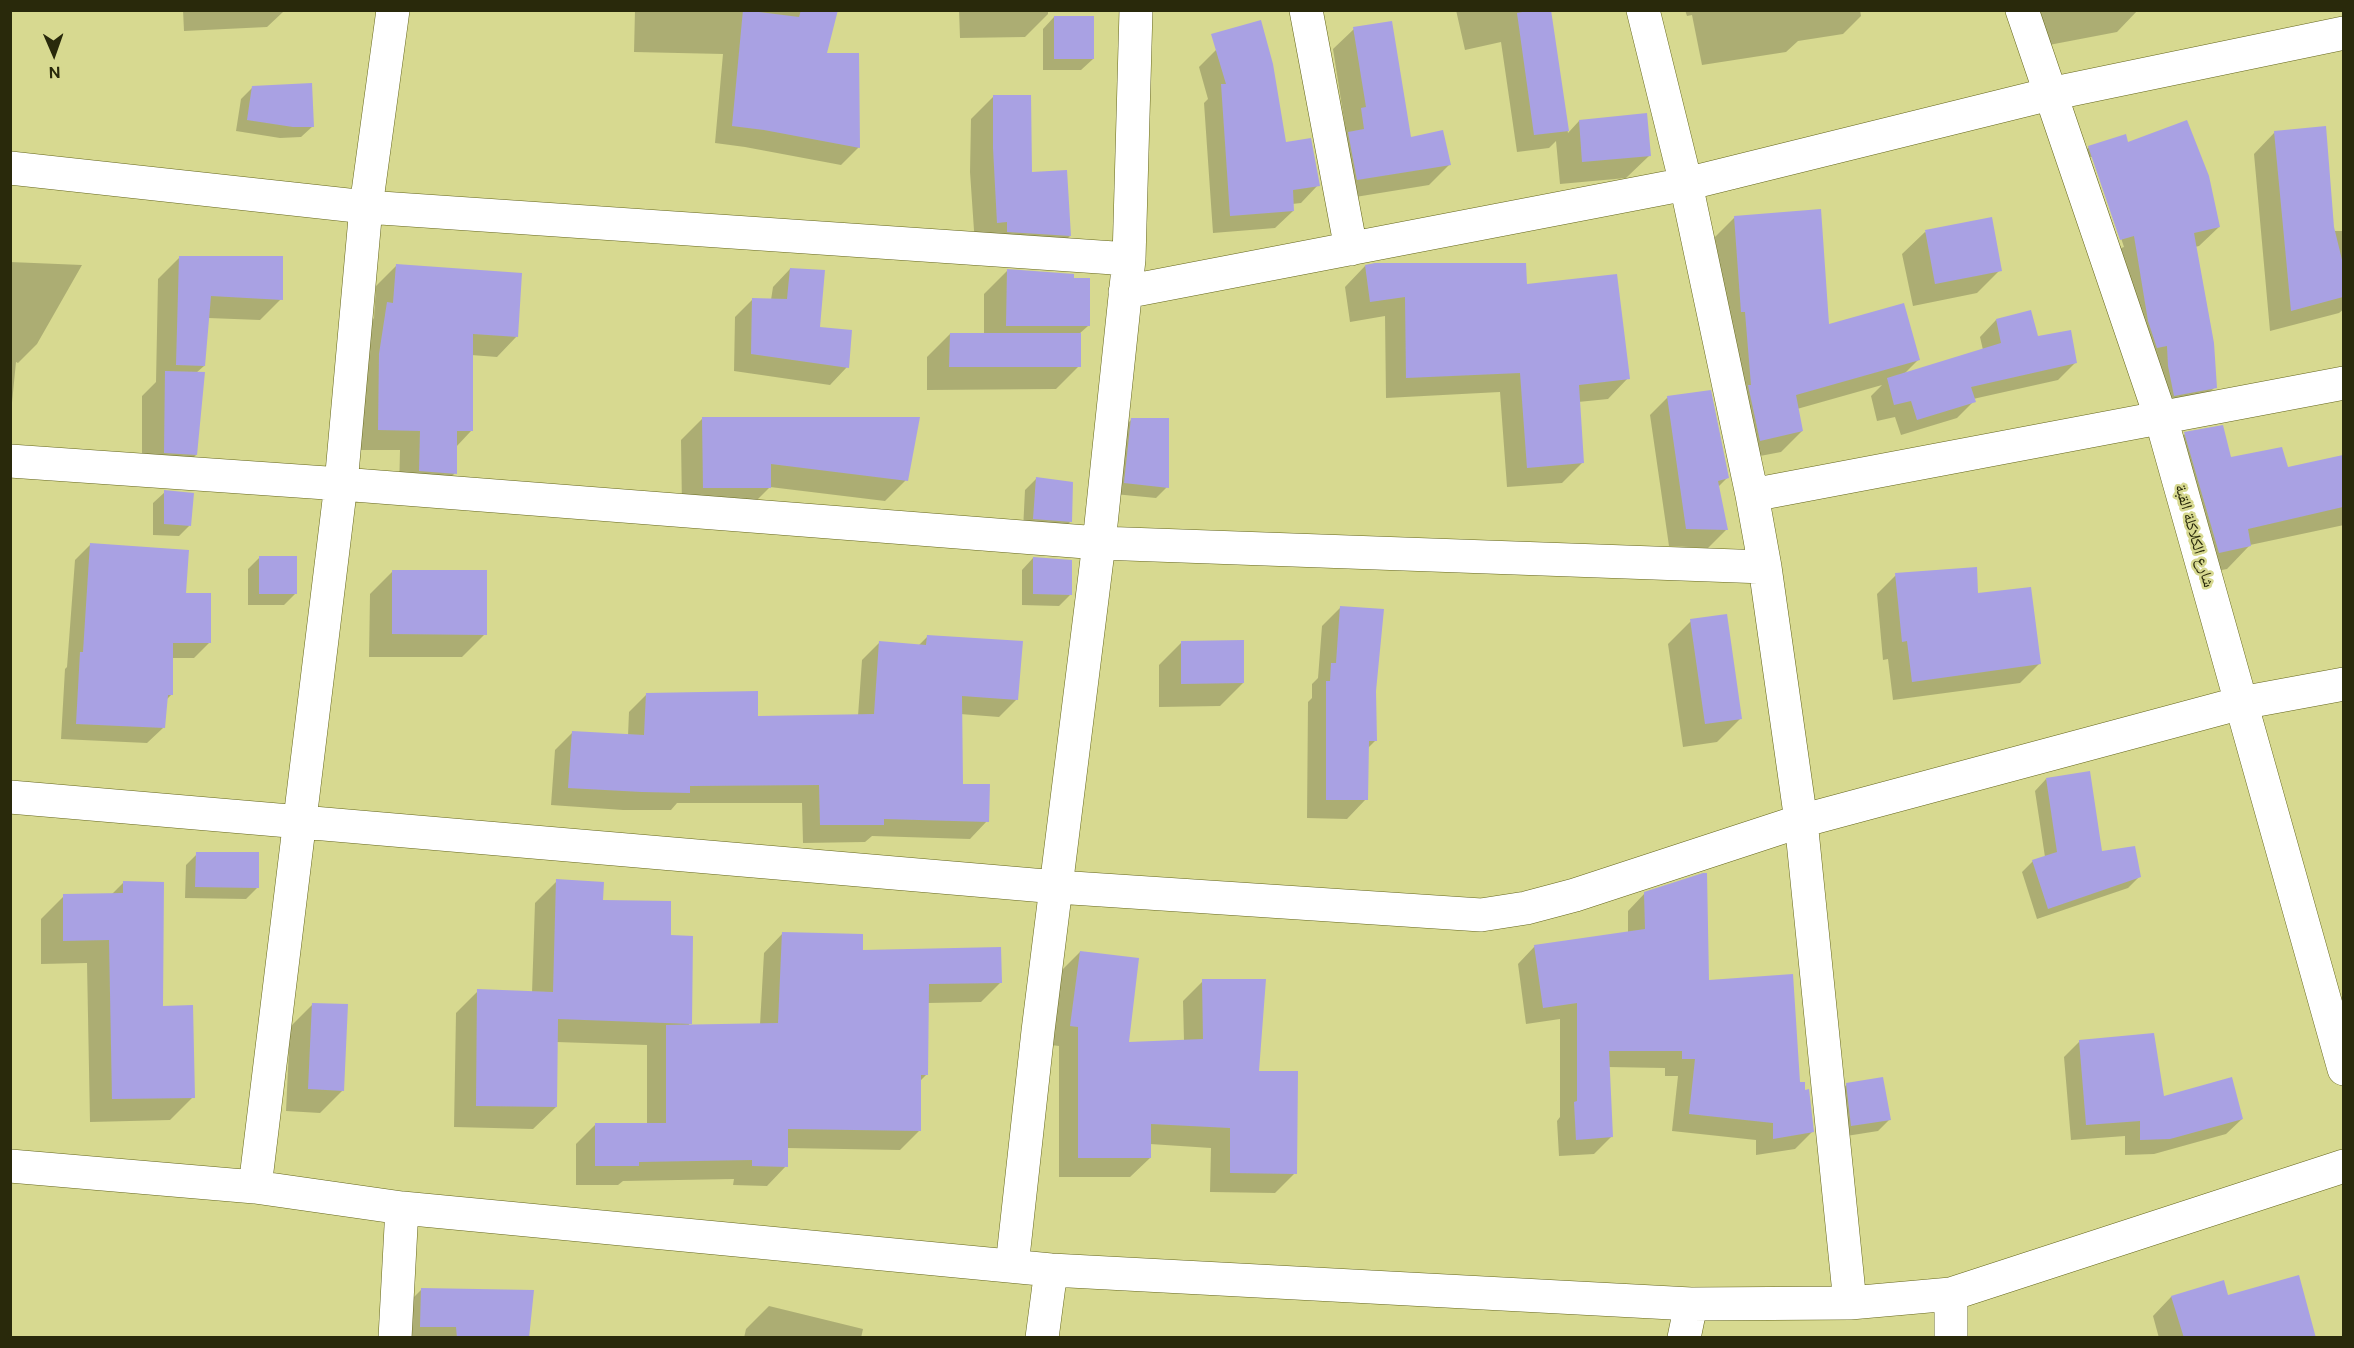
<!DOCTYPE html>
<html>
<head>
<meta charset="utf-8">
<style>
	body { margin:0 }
	#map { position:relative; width:2354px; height:1348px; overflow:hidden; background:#d7d990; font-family:"DM Sans",sans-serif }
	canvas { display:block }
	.frame { position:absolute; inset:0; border:12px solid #29290b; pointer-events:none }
	.north { position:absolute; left:24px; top:24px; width:60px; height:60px; -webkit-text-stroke:4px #d7d990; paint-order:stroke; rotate:178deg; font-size:16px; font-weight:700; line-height:24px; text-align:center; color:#29290b }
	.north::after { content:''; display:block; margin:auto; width:21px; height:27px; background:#29290b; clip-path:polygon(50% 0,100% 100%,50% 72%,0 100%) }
</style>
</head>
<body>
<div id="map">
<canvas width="2354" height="1348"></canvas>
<div class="frame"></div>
<div class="north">N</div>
</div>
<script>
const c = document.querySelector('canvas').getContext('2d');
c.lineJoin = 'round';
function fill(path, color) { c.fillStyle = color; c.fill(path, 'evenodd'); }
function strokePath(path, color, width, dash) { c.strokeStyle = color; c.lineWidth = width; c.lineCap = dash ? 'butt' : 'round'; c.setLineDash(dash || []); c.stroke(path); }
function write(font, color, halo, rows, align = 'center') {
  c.font = font + ' "DM Sans","Noto Naskh Arabic",sans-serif'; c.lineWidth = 5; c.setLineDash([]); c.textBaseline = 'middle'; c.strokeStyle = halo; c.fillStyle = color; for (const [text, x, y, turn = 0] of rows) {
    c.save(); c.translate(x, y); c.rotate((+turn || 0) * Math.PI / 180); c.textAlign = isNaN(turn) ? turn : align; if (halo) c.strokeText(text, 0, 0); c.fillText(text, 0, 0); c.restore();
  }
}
const shadow = new Path2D(`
	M183,10H283V12L267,27L184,31Z
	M635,10H837L825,55L859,147L841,165L745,147L715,143L723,54L634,52Z
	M959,10H1048V14L1025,37L960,38Z
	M1456,10H1549L1568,133L1579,121L1649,156L1626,178L1560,184L1556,141L1549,148L1517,152L1501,42L1465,50Z
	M1685,10H1860L1861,16L1843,34L1798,41L1786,52L1702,65L1692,15L1687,16Z
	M2021,10H2138L2117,32L2028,49Z
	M1054,17L1093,59L1081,70H1043V29Z
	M1354,29L1410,139L1449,165L1429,185L1337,200L1341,130L1345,126L1333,49Z
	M1216,50L1285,143L1318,185L1301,203L1292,204L1293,211L1275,228L1213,233L1204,103L1208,99L1199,67Z
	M253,87L313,126L301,137L280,138L236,131L241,99Z
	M994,96L1030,174L1070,236L1047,259L975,245L970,172L971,119Z
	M2275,132L2333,231H2344V309L2339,313L2270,331L2254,154Z
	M2089,147L2219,227L2199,246L2195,247L2215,387L2195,407L2155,415L2069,167ZM2090,157H2094L2124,247L2121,248Z
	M1735,217L1828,326L1918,360L1904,374L1983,350L1980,337L1996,320L2037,338L2075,363L2058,380L1973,399L1974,401L1957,418L1901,435L1895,417L1877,421L1871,396L1882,385L1797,409L1802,431L1781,452L1739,460L1714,238Z
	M1925,232L2000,270L1977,293L1913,306L1902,254Z
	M179,258L281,299L260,320L208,318L204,366L196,373V455L173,478L142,475V396L156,382L158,279Z
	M10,262L82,265L37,344L18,363L16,362L10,423Z
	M396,266L517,336L497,357L471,355V431L456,447L455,473L435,493L399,491L400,450H358L368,324L374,318L376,286Z
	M1365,266L1526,286L1628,378L1608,399L1578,402L1582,463L1562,483L1507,487L1500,392L1386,398L1385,316L1350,322L1345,287Z
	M790,269L819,328L847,367L830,385L734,371L735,317L753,299L771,300L773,287Z
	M1007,271L1088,326L1079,334V366L1056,389L927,390V357L950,334H984V294Z
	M1668,397L1728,477L1718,487L1726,530L1708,548L1669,546L1650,415Z
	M702,419L906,480L885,501L770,487L749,508H682L681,440Z
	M1132,419L1167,487L1156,498L1114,494L1120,431Z
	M2185,434L2229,459L2287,469L2344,457V525L2250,545L2227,569L2196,575L2162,457Z
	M1036,479L1071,521L1059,533L1023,530L1025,490Z
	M165,492L190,525L179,536L153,535V503Z
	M91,544L184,595L210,642L194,658H172V694L166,700L163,728L147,743L61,739L65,669L67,667L75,560Z
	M260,557L295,594L284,605H248V569Z
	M1033,558L1070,595L1059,606L1022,605V570Z
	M393,571L485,634L462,657H369L370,594Z
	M1896,575L1977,595L2039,664L2020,683L1893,700L1888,659L1883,660L1877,594Z
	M1341,607L1375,691V741L1367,749L1366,799L1347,819L1307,818L1308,702L1312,698V684L1318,678L1322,626Z
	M1691,621L1740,719L1717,742L1683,747L1668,644Z
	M928,636L1017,699L999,717L960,714L961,785L987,821L970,839L872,836L865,842L803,843L802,803H677L671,810H623L551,805L555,750L573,732L628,736L629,712L647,694L757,717L858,716L862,660L880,642L918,646Z
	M1182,642L1243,683L1220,706L1159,707V665Z
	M2046,779L2100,852L2139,877L2128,888L2037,919L2022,872L2033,861L2045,857L2035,791Z
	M197,854L257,888L246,899L185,898L186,865Z
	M557,881L669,937L690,1023L688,1026L760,1025L764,953L783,933L1000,983L981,1002L928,1003L926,1075L919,1082L920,1130L900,1150L787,1148L786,1166L767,1186L733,1185L734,1179L623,1181L618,1185H576V1144L596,1124H647V1045L556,1042V1107L533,1129L454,1127L456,1013L478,991L532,993L535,903Z
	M124,882L162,1008L193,1097L170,1120L90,1122L87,963L41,964V919L64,896L111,895Z
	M1645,893L1708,981L1798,1084L1812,1132L1795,1149L1756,1155V1140L1672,1131L1678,1076H1665V1068L1608,1067L1612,1136L1594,1154L1559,1156L1557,1121L1560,1117V1019L1526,1024L1518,964L1535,946L1628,933V911Z
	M1080,952L1127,1043L1184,1041L1183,1001L1203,981L1258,1072L1295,1173L1275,1193L1210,1192L1211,1148L1150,1144V1158L1130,1177H1059V1046L1051,1045L1060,972Z
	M313,1004L343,1090L320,1113L286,1111L290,1027Z
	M2080,1041L2163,1098L2242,1119L2226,1134L2154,1154L2125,1155V1136L2071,1140L2064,1057Z
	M1847,1084L1889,1120L1878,1131L1840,1137L1836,1096Z
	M422,1289L527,1338H402V1309Z
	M2171,1297H2227L2315,1338H2159L2153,1316Z
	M769,1306L863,1329L861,1338H744L746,1329Z`);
const building = new Path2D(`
	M743,10L799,17L801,10H838L827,53H859L860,148L764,130L732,126Z
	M1533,10H1551L1569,131L1534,135L1517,13Z
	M1054,16H1094V59H1054Z
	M1261,20L1273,64L1286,142L1311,138L1320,186L1293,190L1294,211L1230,216L1221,84H1226L1211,34Z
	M1392,21L1411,137L1443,130L1451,165L1357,180L1348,132L1364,129L1361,108L1366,107L1353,27Z
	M312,83L314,127H293L247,120L252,86Z
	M993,95H1031L1032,172L1067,170L1071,236L1007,232V222L997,223L993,148Z
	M1647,113L1651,156L1582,162L1579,120Z
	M2187,120L2209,176L2220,227L2194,233L2214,343L2217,388L2174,396L2168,366L2167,346L2157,348L2148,321L2134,236L2120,240L2088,146L2126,134L2128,142Z
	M2326,126L2334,227L2343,264V297L2291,311L2274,131Z
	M1821,209L1829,324L1904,303L1920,360L1796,395L1803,431L1760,441L1748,385H1751L1745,312H1741L1734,216Z
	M1992,217L2002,271L1935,284L1925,230Z
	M179,256H283V300L211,296L205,366L176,365Z
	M1375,263H1526L1527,284L1617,274L1630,379L1579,385L1584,463L1527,468L1520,373L1406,378L1405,297L1370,302L1365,265Z
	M396,264L522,273L518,337L473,334V431H457V474L419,471L420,431L378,430L379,354L387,302L393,303Z
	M790,268L825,270L820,327L852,330L849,368L751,354L752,298L787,299Z
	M1007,269L1074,274V278H1090V326H1006Z
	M2031,310L2038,336L2071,330L2077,363L1971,387L1976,402L1917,420L1911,401L1894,405L1887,378L2001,343L1996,319Z
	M950,333H1081V367H949Z
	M165,371L205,372L197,455L164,453Z
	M1711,390L1729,478L1718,481L1728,530L1686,529L1667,396Z
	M702,417H920L908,481L771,464V488H703Z
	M1131,418H1169V488L1124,483Z
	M2223,425L2231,457L2282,447L2288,467L2343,455V507L2248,529L2251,546L2219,553L2184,432Z
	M1036,477L1073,482L1072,522L1033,519Z
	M164,490L194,493L191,526L164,524Z
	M90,543L189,550L186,593H211V643H173V695H168L165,728L76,724L80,652H83Z
	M259,556H297V594H259Z
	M1033,557L1072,560V595L1033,594Z
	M1977,567L1978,593L2031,587L2041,664L1912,682L1907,641L1902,642L1895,573Z
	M392,570H487V635L392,634Z
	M1340,606L1384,609L1376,691L1377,741H1369L1368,800H1326V681H1330L1331,663H1336Z
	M1727,614L1742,719L1705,724L1690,619Z
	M927,635L1023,641L1018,700L962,696L963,784H990L989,822L884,819V825H820L819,785L690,786V793L642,792L568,788L572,731L644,735L646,693L758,691V716L874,714L879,641L926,645Z
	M1244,640V683L1181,684V641Z
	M2090,771L2102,851L2135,846L2141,877L2048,909L2032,860L2057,852L2046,778Z
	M196,852H259V888L195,887Z
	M1703,873H1707L1709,980L1793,974L1800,1082H1805V1090L1809,1089L1814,1132L1773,1139V1123L1689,1114L1695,1059H1682V1051H1609L1613,1137L1576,1140L1574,1102L1577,1101V1003L1543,1008L1534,945L1645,929L1644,892Z
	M556,879L604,882L603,900L671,901V935L693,936L692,1024L558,1019L557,1107L476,1106L477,989L553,992Z
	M123,881L164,882L163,1006L193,1005L195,1098L112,1099L109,940L63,941V894L123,893Z
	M782,932L863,934V950L1001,947L1002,983L929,984L928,1075H921V1131L788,1129V1167L752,1166V1160L639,1162V1166H595V1123H666V1025L778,1023Z
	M1080,951L1139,958L1129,1042L1203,1039L1202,979H1266L1259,1071H1298L1297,1174L1230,1173V1128L1151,1124V1158H1078V1027L1070,1026Z
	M312,1003L348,1004L344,1091L308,1089Z
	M2154,1033L2164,1096L2232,1077L2243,1119L2170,1139L2140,1140V1121L2086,1125L2079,1040Z
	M1883,1077L1891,1120L1851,1126L1846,1083Z
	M2299,1275L2316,1338H2184L2171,1296L2224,1280L2228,1295Z
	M421,1288L534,1290L529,1338H457L456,1327H420Z`);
const minor = new Path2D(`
	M1306,10L1351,249
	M1643,10L1686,184L1752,495L1765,567L1801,821L1850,1303
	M2022,10L2161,418L2344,1069
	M10,168L366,207L1129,259
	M1125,292L1686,184L2050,94L2344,33
	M10,461L341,484L1099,543L1765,567
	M1752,495L2344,383
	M10,797L1057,887L1481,915L1526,908L1575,895L1801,821L2241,703L2344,684
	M10,1166L255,1187L402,1208L1051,1270L1691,1304L1850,1303L1951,1294L2344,1166
	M255,1187L341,484L366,207L393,10
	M1012,1266L1038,1031L1099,543L1129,259L1136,10
	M395,1338L402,1208
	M1042,1338L1051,1270
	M1684,1338L1691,1304
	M1951,1338V1294`);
const streetNames = [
	["شارع الكلاكلة القبة",2194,536,74]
];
fill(shadow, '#0003');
fill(building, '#a9a1e3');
strokePath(minor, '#65661c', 34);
strokePath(minor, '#fff', 33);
write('16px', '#29290b', '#d7d990', streetNames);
</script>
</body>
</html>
